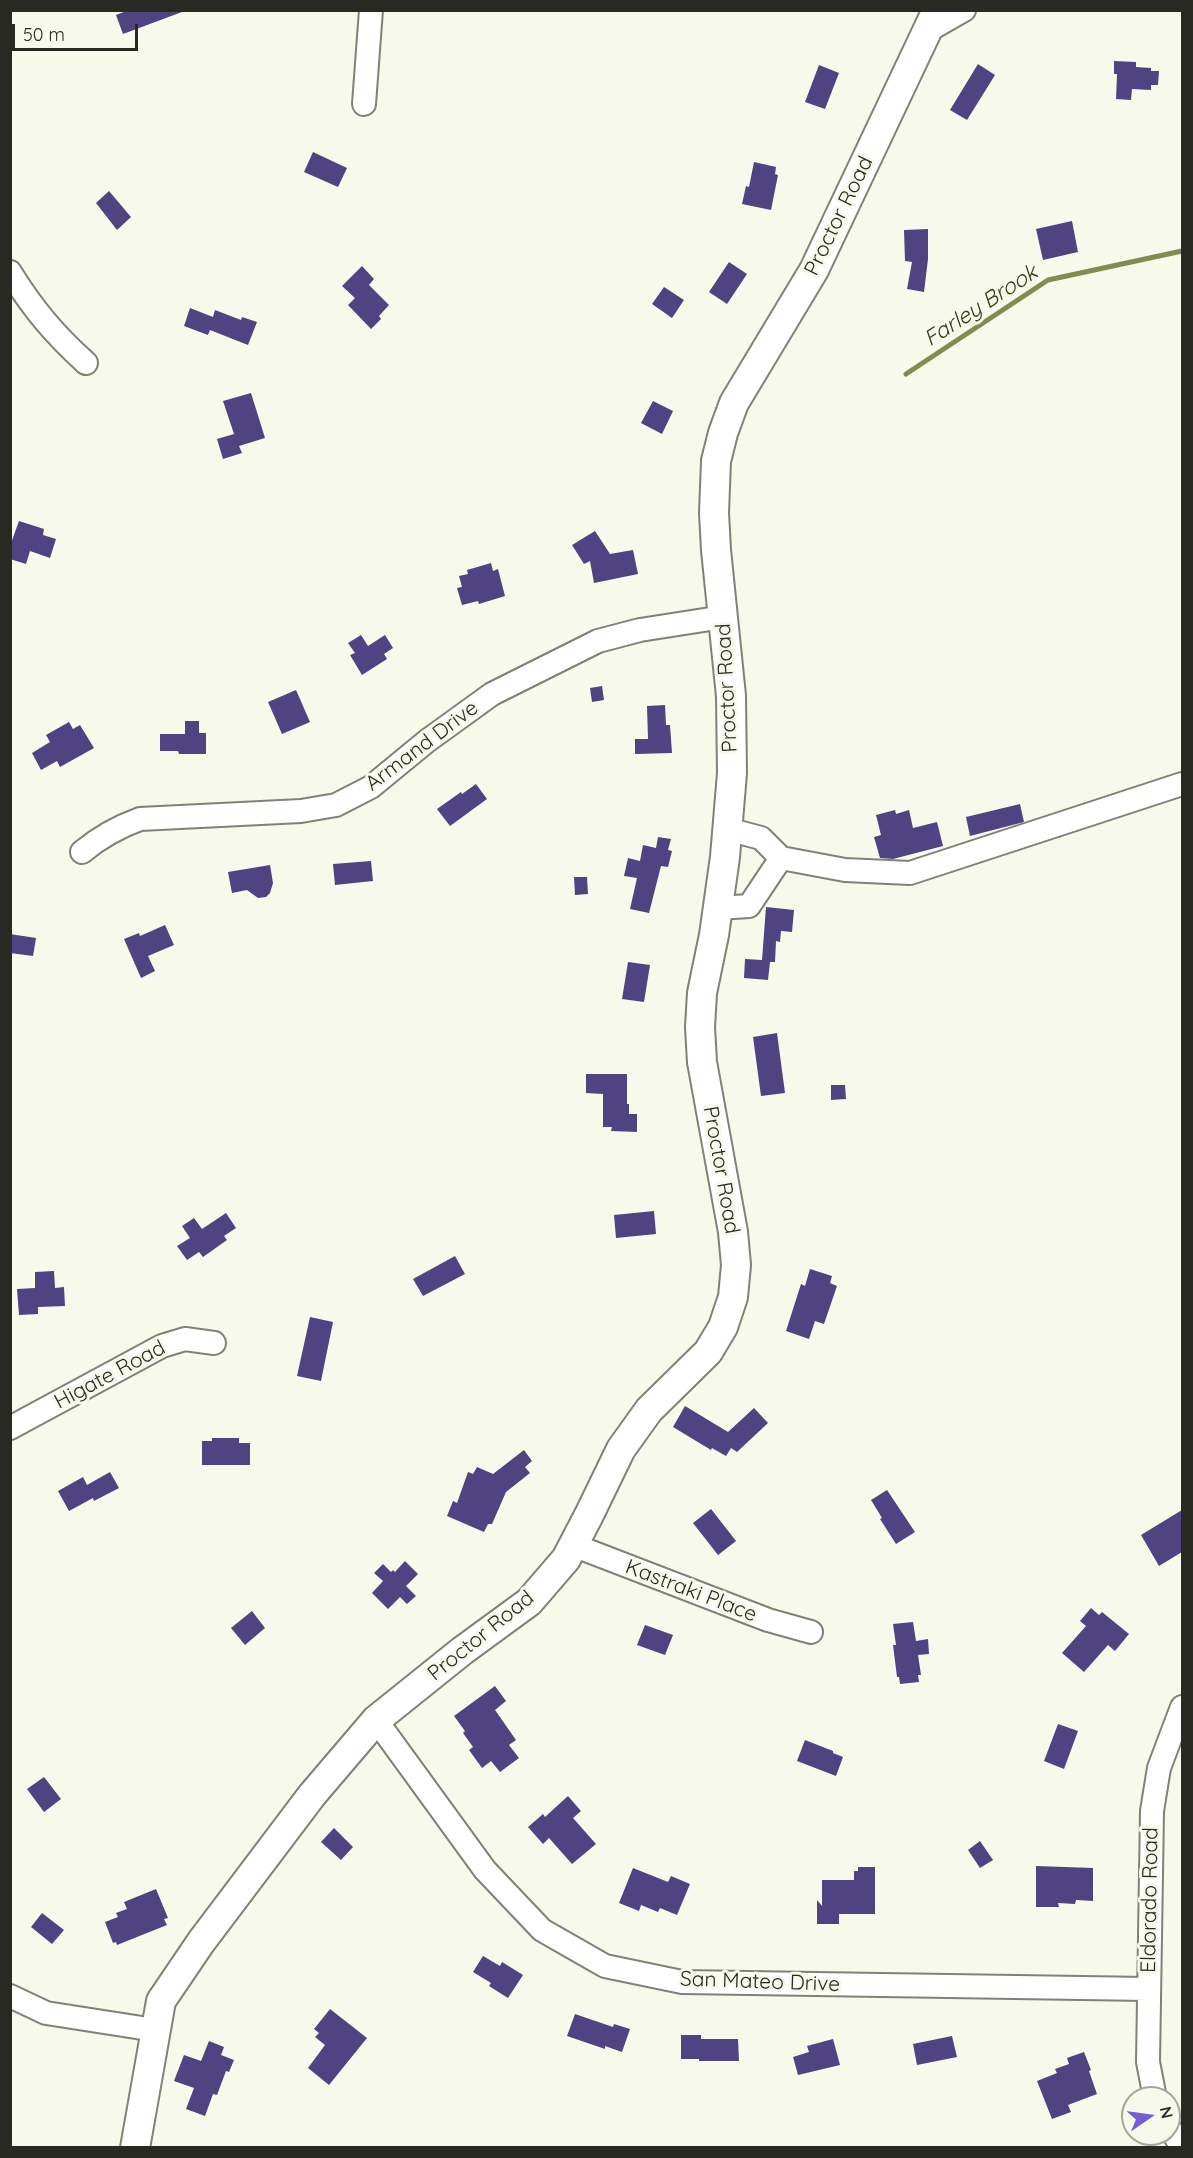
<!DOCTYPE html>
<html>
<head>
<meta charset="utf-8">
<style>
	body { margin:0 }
	#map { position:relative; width:1193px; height:2158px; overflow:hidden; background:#f7f9eb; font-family:Quicksand,sans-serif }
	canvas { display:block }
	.frame { position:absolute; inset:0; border:12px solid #292924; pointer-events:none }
	.north { position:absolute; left:1121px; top:2086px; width:60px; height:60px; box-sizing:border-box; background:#f7f9eb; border:2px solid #a5a69b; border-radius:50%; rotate:77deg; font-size:16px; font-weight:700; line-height:24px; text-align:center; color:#292924 }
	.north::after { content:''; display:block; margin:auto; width:21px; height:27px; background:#785cd6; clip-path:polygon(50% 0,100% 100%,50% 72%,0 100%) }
	.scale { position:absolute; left:12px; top:24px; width:126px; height:27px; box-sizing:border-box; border:3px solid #292924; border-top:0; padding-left:8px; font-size:18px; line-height:21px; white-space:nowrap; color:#292924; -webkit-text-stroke:4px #f7f9eb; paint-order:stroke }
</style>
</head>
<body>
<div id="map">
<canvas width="1193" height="2158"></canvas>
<div class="frame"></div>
<div class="north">N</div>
<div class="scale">50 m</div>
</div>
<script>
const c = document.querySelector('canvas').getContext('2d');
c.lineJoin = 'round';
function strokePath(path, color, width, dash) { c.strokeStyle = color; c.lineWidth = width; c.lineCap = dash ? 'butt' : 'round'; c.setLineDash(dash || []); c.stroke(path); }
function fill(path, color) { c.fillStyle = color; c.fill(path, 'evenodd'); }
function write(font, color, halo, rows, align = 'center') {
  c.font = font + ' Quicksand,sans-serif'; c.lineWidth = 6; c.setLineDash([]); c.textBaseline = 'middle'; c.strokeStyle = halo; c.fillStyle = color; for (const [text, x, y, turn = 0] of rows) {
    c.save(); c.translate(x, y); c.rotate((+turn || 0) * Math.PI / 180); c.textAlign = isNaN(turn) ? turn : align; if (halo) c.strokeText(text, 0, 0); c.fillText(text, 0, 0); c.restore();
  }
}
const stream = new Path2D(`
	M906,374L1048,280L1182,251`);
const building = new Path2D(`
	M129,10H182V12L123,34L116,15Z
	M1114,61L1136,62V67L1151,68V71H1159L1158,85H1151V90L1132,89L1131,100L1116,99L1117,74H1114Z
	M978,64L995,75L967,120L950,110Z
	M819,65L839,73L825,109L805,102Z
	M313,152L347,168L338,187L304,172Z
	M754,162L776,167L775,174L778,175L771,210L742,204L746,186L749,187Z
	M109,191L131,217L117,230L96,203Z
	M1072,221L1078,252L1043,260L1036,229Z
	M928,229V259L924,292L907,289L912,262L905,261L904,230Z
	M729,262L747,274L727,304L709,292Z
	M362,266L374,279L369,285L389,305L379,316L381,319L371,329L348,305L355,298L342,286Z
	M664,287L684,300L672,318L652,304Z
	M190,308L213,317L215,310L241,320L242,317L257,322L248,345L210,330L208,335L184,326Z
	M251,393L265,438L239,446L242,453L223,459L217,439L234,434L223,401Z
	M653,401L673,411L662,434L641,423Z
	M19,521L44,529L43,535L56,539L50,558L30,551L26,564L10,559V546Z
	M595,531L610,554L633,550L638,574L594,583L590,561L584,564L572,545Z
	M491,563L493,571L498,569L505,596L479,604L478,601L462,605L457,588L462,587L459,576L468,574L467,570Z
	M361,635L368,646L385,635L393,648L384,654L387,659L362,675L350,655L355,653L348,643Z
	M602,686L604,700L592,702L590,688Z
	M296,690L310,722L282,734L268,702Z
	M665,705L666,725H670L672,753L635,754V739H648L647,706Z
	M185,721H199V733H206V754H179L178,751H160V734H185Z
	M69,722L73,729L80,725L94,748L60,767L57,761L41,770L32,753L50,742L46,735Z
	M476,784L487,799L450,826L437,809L461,792L462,794Z
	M1020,804L1024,822L970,836L966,817Z
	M895,810L896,814L909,810L913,828L937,822L943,846L893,859L880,858L874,837L881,835L876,815Z
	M658,837L671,839L668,850L672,851L668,867L661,866L649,913L630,909L637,878L624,876L628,858L640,861L643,845L656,848Z
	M371,861L373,881L335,885L333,864Z
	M270,865L273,883L270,893L266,897L258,898L247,890L232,893L228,872Z
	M574,877H587L588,894L575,895Z
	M766,907L794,910L792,932L781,931L780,942L776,941L775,962H770L768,980L744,978L745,959L762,960Z
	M165,925L174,945L148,956L155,971L141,978L124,939L139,933L140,936Z
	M10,934L36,938L33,956L10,953Z
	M628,962L650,965L644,1002L622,999Z
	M777,1033L785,1093L761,1096L753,1037Z
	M586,1074H627V1104H629V1114H637V1132L611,1131L612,1127H603V1094L586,1093Z
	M831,1085H845L846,1099L831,1100Z
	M654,1211L656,1234L616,1238L614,1215Z
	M226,1213L236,1228L224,1236L227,1240L203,1257L199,1252L187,1260L177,1246L190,1238L182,1226L194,1218L202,1229Z
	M455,1256L465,1274L423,1296L413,1279Z
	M810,1269L832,1276L830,1283L837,1286L824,1324L815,1321L809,1339L786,1331L801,1284L805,1286Z
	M54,1271L55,1288L64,1287L65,1306L38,1307V1314L19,1315L17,1289L35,1288V1272Z
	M310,1317L333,1322L321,1381L297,1376Z
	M685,1406L728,1432L754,1408L768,1423L737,1452L731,1448L726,1456L712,1448L711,1450L673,1427Z
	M212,1438H239V1443H250V1465H202V1441H212Z
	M524,1450L532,1461L525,1467L530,1473L506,1492L492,1524H488L484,1532L447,1516L453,1501L457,1503L468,1472L473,1474L477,1467L493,1474Z
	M110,1472L119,1488L94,1501L93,1498L69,1511L58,1491L83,1477L87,1485Z
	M887,1490L915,1532L896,1544L880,1519L882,1518L871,1500Z
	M711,1509L736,1541L718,1555L693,1523Z
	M1182,1510V1552L1159,1566L1141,1535Z
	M405,1561L418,1574L406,1586L416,1596L407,1604L400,1597L388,1609L372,1593L383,1581L374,1573L383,1564L391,1572L393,1570L395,1572Z
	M1091,1608L1099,1615L1102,1612L1129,1634L1115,1651L1108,1645L1084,1672L1062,1653L1086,1626L1080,1621Z
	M252,1611L265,1628L245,1645L231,1628Z
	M913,1622L916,1641L928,1639L929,1654L918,1655L921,1675H918L919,1682L900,1684L899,1677H897L893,1645H896L893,1624Z
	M645,1625L673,1635L665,1655L637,1645Z
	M495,1686L506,1701L495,1710L516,1740L509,1745L519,1758L500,1772L491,1761L482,1768L469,1750L473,1747L463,1733L465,1731L454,1716Z
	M1058,1724L1078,1731L1064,1769L1044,1761Z
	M805,1740L833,1751V1753L843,1757L836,1776L797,1761Z
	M44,1777L61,1799L44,1812L27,1789Z
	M568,1796L581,1811L573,1818L596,1844L572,1864L549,1838L543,1844L528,1827L543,1814L545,1817Z
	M334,1828L353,1847L341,1860L321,1842Z
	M980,1841L993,1860L980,1868L968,1850Z
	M1036,1866L1093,1868V1901L1076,1900L1075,1904L1058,1903L1059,1907H1036Z
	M858,1867H875V1914H839V1924H817V1900L822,1906V1880H854V1871H858Z
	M633,1868L668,1882L671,1876L690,1884L677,1915L660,1908L658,1912L641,1905L639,1911L619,1903Z
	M156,1889L168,1918L164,1919L167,1925L117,1945L116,1942L113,1943L105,1922L118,1917L116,1913L127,1909L124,1902Z
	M42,1913L64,1930L52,1944L31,1927Z
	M483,1956L500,1966L502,1962L523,1975L508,1998L489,1986L491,1983L473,1972Z
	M330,2009L367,2038L329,2085L308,2068L325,2045L315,2037L319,2033L314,2029Z
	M575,2014L613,2027L614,2024L630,2029L622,2052L605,2046V2049L567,2036Z
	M681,2035H701V2039H738L739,2061H699V2059H681Z
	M952,2036L957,2057L917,2065L913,2044Z
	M833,2039L840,2065L798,2075L793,2057L809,2052L807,2046Z
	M209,2041L224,2047L221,2055L234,2060L229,2072L226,2071L217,2095L213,2094L205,2116L186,2109L194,2088L174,2081L184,2055L201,2061Z
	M1084,2052L1091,2070L1089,2071L1097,2094L1068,2105L1071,2112L1052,2119L1037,2081L1057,2073L1055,2069L1069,2064L1067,2058Z`);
const minor = new Path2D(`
	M929,30L964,10
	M364,104L371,10
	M10,272C33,309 54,334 86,363
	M82,852C100,837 118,827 140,819L301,811L336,805L371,787L427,741L492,694L598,641L640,630L723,617
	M781,858L845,870L910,873L1182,784
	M718,908L749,906L781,858L761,838L727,829
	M10,1428L162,1346L185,1339L214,1343
	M573,1545L768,1620L811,1632
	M376,1720L485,1870L542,1930L605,1966L682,1982L1148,1989
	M10,1996L46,2013L155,2030
	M1155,2098L1148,2062L1152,1811L1159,1768L1182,1707
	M1169,2128L1182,2146`);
const major = new Path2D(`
	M135,2148L161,2001L201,1942L312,1795L376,1720L462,1651L529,1602L566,1559L589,1515L621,1449L649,1410L708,1352L723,1327L733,1297L736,1265L733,1232L702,1062L700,1027L702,993L714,935L725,857L732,773L731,696L716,550L714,513L716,461L723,433L734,403L814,270L937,10`);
const streetNames = [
	["Proctor Road",839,216,-64],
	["Proctor Road",727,688,-93],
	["Armand Drive",422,746,-37],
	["Proctor Road",721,1170,80],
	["Higate Road",110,1375,-28],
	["Kastraki Place",691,1591,21],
	["Proctor Road",481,1636,-39],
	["Eldorado Road",1150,1900,-89],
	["San Mateo Drive",760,1982,2]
];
const waterNames = [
	["Farley Brook",981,306,-33]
];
strokePath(stream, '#858a52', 5);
fill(building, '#4f4382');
strokePath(minor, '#818275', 26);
strokePath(major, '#818275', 32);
strokePath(minor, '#fff', 22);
strokePath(major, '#fff', 28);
write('21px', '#292924', '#f7f9eb', streetNames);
write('italic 22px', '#373a18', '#f7f9eb', waterNames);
</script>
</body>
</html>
